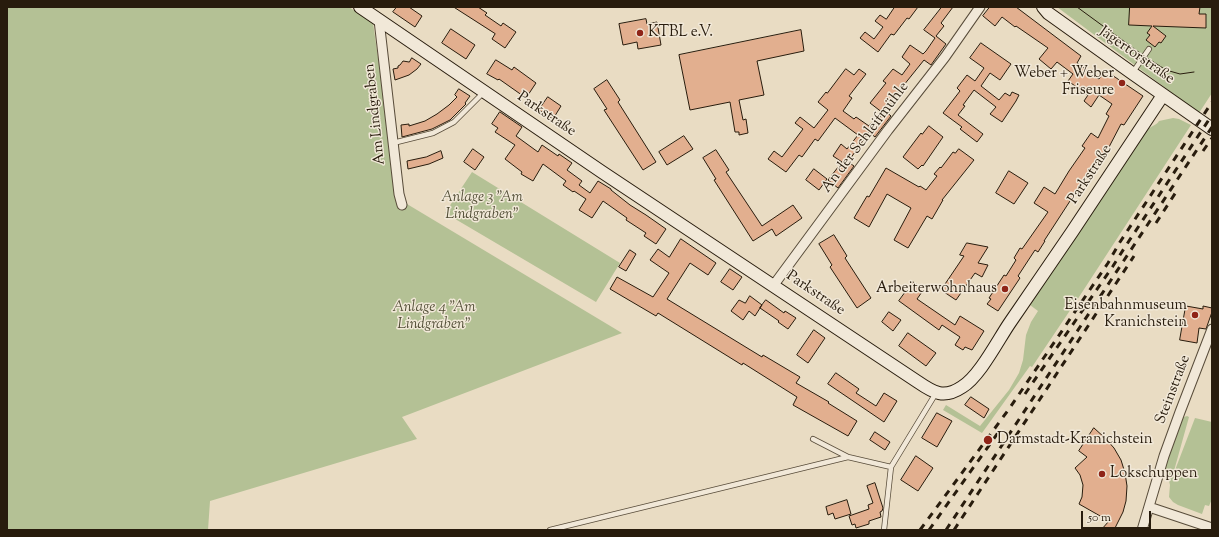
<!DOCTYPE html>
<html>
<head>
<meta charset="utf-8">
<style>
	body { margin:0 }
	#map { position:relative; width:1219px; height:537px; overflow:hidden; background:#e9dcc3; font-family:"Sorts Mill Goudy",serif }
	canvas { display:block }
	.frame { position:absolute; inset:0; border:8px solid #281c0d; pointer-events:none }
	.scale { position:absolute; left:1081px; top:511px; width:70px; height:18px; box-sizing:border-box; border:2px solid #281c0d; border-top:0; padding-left:5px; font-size:12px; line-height:14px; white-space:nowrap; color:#281c0d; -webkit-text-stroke:3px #f1e8d8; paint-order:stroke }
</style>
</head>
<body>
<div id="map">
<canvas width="1219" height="537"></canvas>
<div class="frame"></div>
<div class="scale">50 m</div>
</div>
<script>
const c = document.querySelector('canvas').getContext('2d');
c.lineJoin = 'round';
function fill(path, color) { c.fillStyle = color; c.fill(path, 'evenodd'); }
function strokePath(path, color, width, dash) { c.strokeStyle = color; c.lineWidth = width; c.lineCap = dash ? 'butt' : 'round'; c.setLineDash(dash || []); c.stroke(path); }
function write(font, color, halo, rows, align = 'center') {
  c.font = font + ' "Sorts Mill Goudy",serif'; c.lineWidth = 3; c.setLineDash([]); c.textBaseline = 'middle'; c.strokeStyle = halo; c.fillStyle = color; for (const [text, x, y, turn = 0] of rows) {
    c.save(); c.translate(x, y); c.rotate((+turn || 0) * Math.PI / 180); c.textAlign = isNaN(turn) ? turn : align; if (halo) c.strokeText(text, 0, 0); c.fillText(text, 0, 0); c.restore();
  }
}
const green = new Path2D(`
	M7,7H349L373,23L399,203L402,201L622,333L402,417L417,439L210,501L208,530H7Z
	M1057,7H1212V93L1199,113Z
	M1173,118L1179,119L1191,125L1079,297L1032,367L1030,366L982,433L943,410L946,405L980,426L1009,390L1019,373L1023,360L1026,335L1031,322L1038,311L1030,305L1146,131C1150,126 1156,126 1159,121Z
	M472,172L620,263L596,302L445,213Z
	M1187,416L1189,417L1172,478L1195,418L1212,422V499L1209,506L1205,505L1202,514L1178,505L1173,502L1169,497L1170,485L1165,465L1182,419L1184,417Z`);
const building = new Path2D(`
	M397,7H409L422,16L415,27L393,12Z
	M454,7H478L487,13L485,15L501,26L503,23L516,32L505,48L492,39L495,34Z
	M895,7H918L909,19L907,18L894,35L891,34L878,52L860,38L865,32L874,39L883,27L875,21L880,15L886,19Z
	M942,7H953L941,23L944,26L936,36L946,44L931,65L924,60L891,101L892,102L883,113L870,103L886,83L883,81L893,69L902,75L910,64L902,57L910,45L923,54L926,51L935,38L924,30Z
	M990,7H1016L1081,56L1077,63L1099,79L1106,71L1143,96L1124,125L1121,124L1109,147L1084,181H1083L1044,241H1045L1038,252L1035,250L1018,276L1020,278L998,311L987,304L991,299L989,298L1004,275L1006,276L1016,260L1014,258L1020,248L1022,249L1048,212L1034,203L1044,187L1055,194L1069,171L1085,148L1082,146L1091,133L1098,138L1109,116L1106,114L1112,104L1099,95L1091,107L1084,101L1088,95L1068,81L1073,74L1057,62L1051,69L1039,59L1048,48L1016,26L1015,27L1002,17L995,26L983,16Z
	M1130,7H1200L1199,14H1206V28L1153,26L1166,36L1161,43L1159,42L1155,47L1146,40L1150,35L1147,33L1152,26L1129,25Z
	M646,19L647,24L657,22L661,45L638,49L637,42L623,45L619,24Z
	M451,29L475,45L466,59L442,43Z
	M801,30L804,51L757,61L764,95L739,100L743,120L746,119L748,133L739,135V132H735L730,102L690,110L679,55Z
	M981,43L1011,64L1000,80L990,73L981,86L999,100L1005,93L1010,96L1012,92L1019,95L1016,101L1002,122L990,114L996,107L974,90L963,105L965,106L958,115L983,134L977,142L960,129L962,127L943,113L960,91L957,88L967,75L975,81L984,68L970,58Z
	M412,58L421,64L417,69L409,75L395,80L393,69L398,68V66L400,65L403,61L409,62Z
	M496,60L512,70L514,67L536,83L526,98L499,79L498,80L487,74Z
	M846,69L854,75L859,69L866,74L849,96L852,98L843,111L854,119L856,117L869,126L871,123L874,125L885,111L891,116L875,137L869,132L848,162L854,166L838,188L828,180L842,162L833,156L841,144L847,149L858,135L835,118L818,141L815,139L802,157L799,155L786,172L768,159L774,151L782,157L803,129L795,123L800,117L814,128L828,110L818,102L826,92L827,93Z
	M607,80L620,100L618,102L656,162L643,170L604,110L607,109L594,89Z
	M459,89L470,96L465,103L466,104L450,120L432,129L402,137L401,125L409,124V126L425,121L437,114L449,105L457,97L455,95Z
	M548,97L561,106L553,119L539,110Z
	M500,112L522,127L516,136L538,152L542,145L558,156L559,154L572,163L567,170L582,181L579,185L590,193L598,181L611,189V190L630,205L646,215L666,229L656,244L644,236L646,233L626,220L627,218L603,201L592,218L579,210L586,199L574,191L573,192L563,185L566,181L543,164L533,181L521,174L522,172L505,159L515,145L495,132L498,128L492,124Z
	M929,126L943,137L923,166L922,165L918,169L903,157L921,133L922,134Z
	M684,136L693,149L667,165L659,152Z
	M473,149L484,157L475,170L464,162Z
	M959,149L974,160L942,200H943L932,219L927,216L908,248L894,240L911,208L887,194L869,227L854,218L867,196L869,197L886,168L919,187L920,186L926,190L937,176L934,174L940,167L941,168L953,152L955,153Z
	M716,150L729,170L726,172L762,226L793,205L802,218L776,236L772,229L753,241L714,180L716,179L703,158Z
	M441,151L443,158L429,164L408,169L407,161L426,157Z
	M814,169L827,179L819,190L806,180Z
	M1009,171L1028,183L1014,204L996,193Z
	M834,235L847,256L845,258L871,298L857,308L830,267L832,265L819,244Z
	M681,239L716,263L708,275L690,263L667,299L762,357L763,355L800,377L796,383L829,402L828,403L857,421L848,436L793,405L797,397L743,363L742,365L658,313L656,316L610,289L617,277L653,297L669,273L650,260L658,249L669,257Z
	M967,243L988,247L978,263L988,265L982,277L975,273L956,300L941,290L964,256L960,255Z
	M630,250L636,254L626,271L619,267Z
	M730,269L742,277L733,290L721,282Z
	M913,282L924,289L917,299L955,325L960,316L984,331L972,350L965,347L963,350L955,345L960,337L942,325L939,330L899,301Z
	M750,296L762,305L755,316L749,311L743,320L731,311L739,300L745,303Z
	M766,300L784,313L785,311L796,318L788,329L778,322L779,321L760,308Z
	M1186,306L1203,309V306L1212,308V312L1206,329L1199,328L1197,343L1180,340Z
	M889,312L901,320L893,331L882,322Z
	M814,330L825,338L808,363L797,355Z
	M908,333L936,353L926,366L899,346Z
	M836,373L859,389L856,393L876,406L884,393L897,401L884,422L828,384Z
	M971,397L989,409L984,418L965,405Z
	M937,413L952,421L937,447L922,438Z
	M1094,428L1105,438L1114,448L1121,460L1125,473L1127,486L1126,501L1123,512L1114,530H1101L1109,521L1079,504L1082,497L1083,485L1080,475L1075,468L1087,457L1079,451Z
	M875,432L890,442L885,450L870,440Z
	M916,456L933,468L918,491L901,480Z
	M875,483L883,508L882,511L880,512L881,517L869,521V524L856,528L855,524L852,525L849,516L869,509L868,505L873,503L867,486Z
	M847,500L851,514L835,519L833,513L828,515L826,507Z`);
const lane = new Path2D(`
	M1133,72L1149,49
	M393,143L433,133L454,122L484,92
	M813,439L848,457
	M550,530L848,457L891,467
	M884,530L891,467L936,393`);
const street = new Path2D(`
	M379,20L399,194L402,205
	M773,286L888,130L945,57L980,7
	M1149,507L1212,528
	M1142,530L1164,456L1180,412L1212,329`);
const secondary = new Path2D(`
	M360,7L602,172L918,382C934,393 944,399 962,387C979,377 997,342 1009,324C1030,293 1051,263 1072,232C1103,186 1133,140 1163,95
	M1043,7L1048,13L1132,73L1212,129`);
const tram = new Path2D(`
	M1077,7L1144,56L1166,70L1180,74L1194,72`);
const rail = new Path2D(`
	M1203,151L1212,138
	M1156,223L1176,192
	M1025,394L1113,266L1125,247L1212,115
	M920,530L1009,409L1108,263L1120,242L1212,102
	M929,530L1000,430
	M946,530L1212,127
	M954,530L1134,256`);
const markers = [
	[640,33,4,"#8f2418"],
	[1122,83,4,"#8f2418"],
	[1005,289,4,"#8f2418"],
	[1195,315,4,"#8f2418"],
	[988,440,5,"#8f2418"],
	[1102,474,4,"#8f2418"]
];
const poiNames = [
	["KTBL e.V.",648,33],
	["Weber + Weber",1114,74,"right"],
	["Friseure",1114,91,"right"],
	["Arbeiterwohnhaus",997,289,"right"],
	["Eisenbahnmuseum",1187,306,"right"],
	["Kranichstein",1187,323,"right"],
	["Darmstadt-Kranichstein",997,440],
	["Lokschuppen",1110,474]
];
const streetNames = [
	["Jägertorstraße",1136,56,35],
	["Am Lindgraben",376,114,-96],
	["Parkstraße",546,115,34],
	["An der Schleifmühle",866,138,-53],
	["Parkstraße",1091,175,-57],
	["Parkstraße",815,294,34],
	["Steinstraße",1174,390,-69]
];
const parkNames = [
	["Anlage 3 \"Am",482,198],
	["Lindgraben\"",482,215],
	["Anlage 4 \"Am",434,308],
	["Lindgraben\"",434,325]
];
fill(green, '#b4c195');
fill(building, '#e2af8f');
strokePath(building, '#281c0d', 1);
strokePath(lane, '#584c3a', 6);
strokePath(street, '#584c3a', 11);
strokePath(secondary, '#281c0d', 14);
strokePath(lane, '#f1e8d8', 4.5);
strokePath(street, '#f1e8d8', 9);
strokePath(secondary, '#f1e8d8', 12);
strokePath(tram, '#281c0d', 1);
strokePath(rail, '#281c0d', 3, [7, 7]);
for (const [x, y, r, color] of markers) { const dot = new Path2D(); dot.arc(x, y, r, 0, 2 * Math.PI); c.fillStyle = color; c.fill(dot); strokePath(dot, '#f1e8d8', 1.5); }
write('15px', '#281c0d', '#f1e8d8', poiNames, 'left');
write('15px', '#281c0d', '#f1e8d8', streetNames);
write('italic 15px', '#524e36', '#f1e8d8', parkNames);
</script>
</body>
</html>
